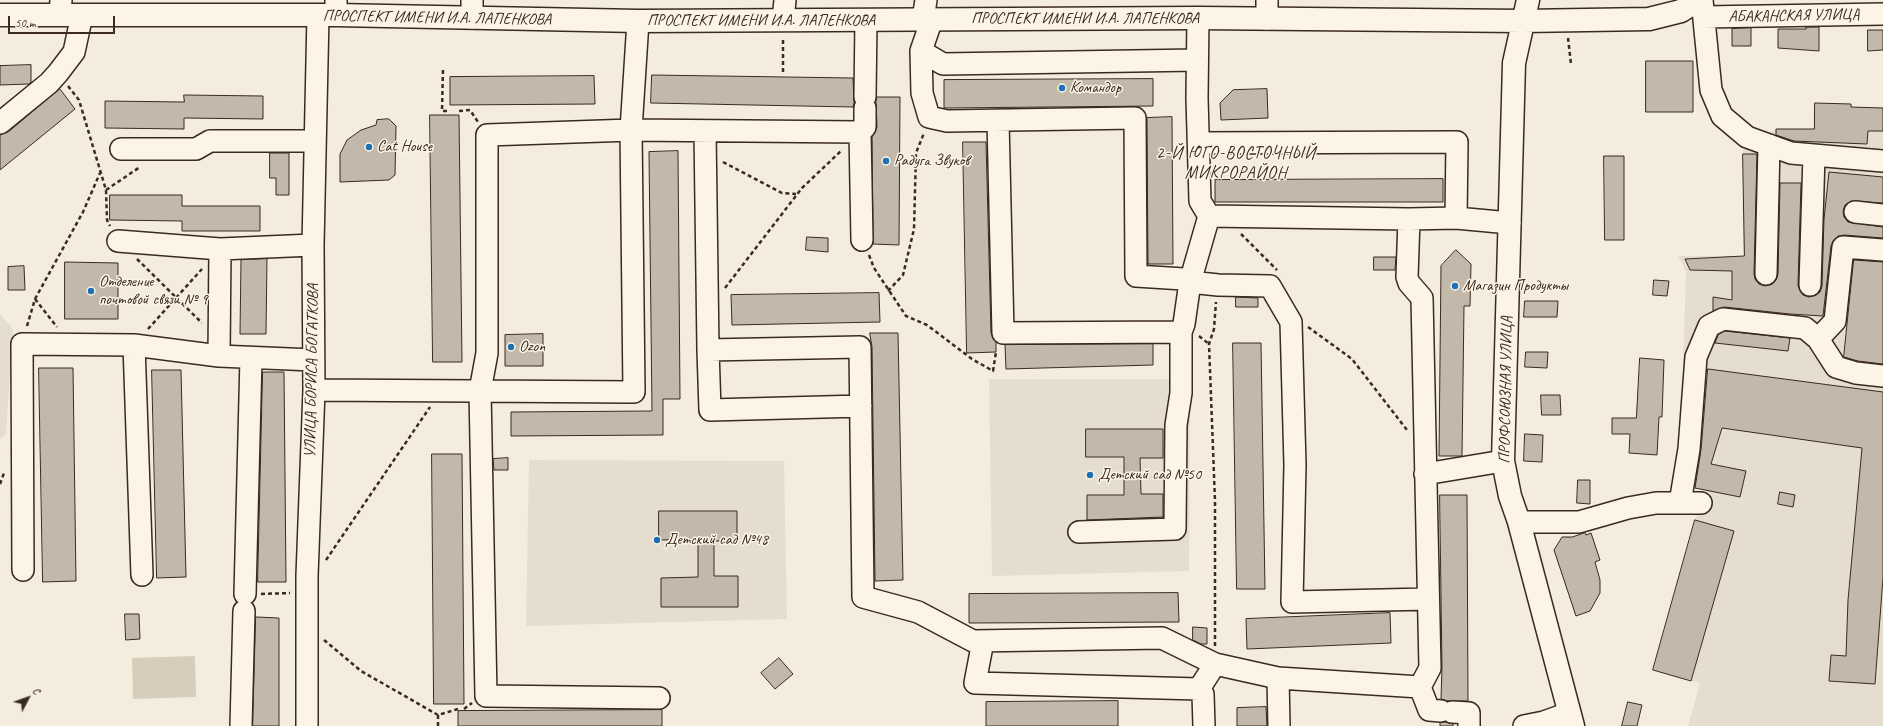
<!DOCTYPE html>
<html>
<head>
<meta charset="utf-8">
<style>
	body { margin:0 }
	#map { position:relative; width:1883px; height:726px; overflow:hidden; background:#f4eddd; font-family:Caveat,sans-serif }
	canvas { display:block }
	.north { position:absolute; left:8px; top:678px; width:40px; height:40px; -webkit-text-stroke:3px #fcf5e5; paint-order:stroke; rotate:49deg; font-size:11px; font-weight:700; line-height:16px; text-align:center; color:#3b2a1e }
	.north::after { content:''; display:block; margin:auto; width:14px; height:18px; background:#3b2a1e; clip-path:polygon(50% 0,100% 100%,50% 72%,0 100%) }
	.scale { position:absolute; left:8px; top:16px; width:107px; height:18px; box-sizing:border-box; border:2px solid #3b2a1e; border-top:0; padding-left:5px; font-size:12px; line-height:14px; white-space:nowrap; color:#3b2a1e; -webkit-text-stroke:3px #fcf5e5; paint-order:stroke }
</style>
</head>
<body>
<div id="map">
<canvas width="1883" height="726"></canvas>
<div class="north">С</div>
<div class="scale">50 m</div>
</div>
<script>
const c = document.querySelector('canvas').getContext('2d');
c.lineJoin = 'round';
function fill(path, color) { c.fillStyle = color; c.fill(path, 'evenodd'); }
function strokePath(path, color, width, dash) { c.strokeStyle = color; c.lineWidth = width; c.lineCap = dash ? 'butt' : 'round'; c.setLineDash(dash || []); c.stroke(path); }
function write(font, color, halo, rows, align = 'center') {
  c.font = font + ' Caveat,sans-serif'; c.lineWidth = 3; c.setLineDash([]); c.textBaseline = 'middle'; c.strokeStyle = halo; c.fillStyle = color; for (const [text, x, y, turn = 0] of rows) {
    c.save(); c.translate(x, y); c.rotate((+turn || 0) * Math.PI / 180); c.textAlign = isNaN(turn) ? turn : align; if (halo) c.strokeText(text, 0, 0); c.fillText(text, 0, 0); c.restore();
  }
}
const built = new Path2D(`
	M1855,107L1883,108V726H1688L1700,683L1653,670L1695,520L1706,490L1691,488L1680,472L1686,271L1678,256H1744L1743,149L1776,129L1854,130Z
	M0,314L13,329L6,434L0,439Z
	M989,379H1190L1189,571L992,576Z
	M529,460L784,461L787,619L526,626Z`);
const green = new Path2D(`
	M195,656L196,697L133,699L132,658Z`);
const building = new Path2D(`
	M1806,27H1819V51L1778,48V29H1806Z
	M1751,28V46H1732V29Z
	M1868,30H1883V50L1868,51Z
	M1646,61H1693V112H1646Z
	M31,65V82L29,84L0,85V66Z
	M652,75L853,78L854,103L853,107L651,103Z
	M594,76L595,104L450,105V77Z
	M1153,79V106L944,108V80Z
	M60,89L75,109L0,170V135L8,132Z
	M1267,89L1268,118L1221,120L1220,103L1233,90Z
	M184,95L263,96V119L184,118V129L105,128V101L184,102Z
	M877,97H900L899,245L873,244L872,137L877,127L876,102Z
	M1815,103L1851,104V107L1883,108V131H1868L1867,144L1794,141L1776,135V129H1814Z
	M430,115H459L462,362H433Z
	M1172,117L1173,264H1148L1147,118Z
	M389,119L396,126L395,175L389,180L340,182V154L347,140L361,130L376,125L377,120Z
	M963,142H986L991,333L996,342V352L967,353Z
	M678,151L680,399H663V435L511,436V412L652,411L649,152Z
	M270,153H289V195H276V178H270Z
	M1743,154H1757L1754,274L1755,279L1759,284L1765,286L1772,284L1776,280L1778,274L1780,183H1801L1798,285L1800,291L1803,295L1809,297L1816,295L1820,292L1822,286L1824,219L1829,172L1883,177V203L1851,201L1845,205L1843,211L1844,217L1848,222L1883,227V238L1844,235L1838,236L1834,240L1831,246L1823,316L1790,314L1724,307L1713,311V297L1732,300V271L1690,270L1685,259L1744,256Z
	M1604,156H1624V240H1605Z
	M1443,179V202H1215V180Z
	M110,195H182V206H260V231H182V221L110,220Z
	M807,237L828,238V252L806,250Z
	M1456,250L1471,264L1470,306H1464L1462,456H1439L1441,266Z
	M1374,257H1396L1395,270H1374Z
	M267,259L266,334H240L241,260Z
	M1854,260L1883,262V364L1858,361L1844,357Z
	M65,262L118,263V319H65Z
	M24,266L25,290H8V267Z
	M1654,280L1669,281L1667,296L1653,295Z
	M879,293L880,322L732,325L731,295Z
	M1236,297L1258,298V307H1236Z
	M1525,301H1558L1557,317H1524Z
	M1725,331L1790,338L1788,351L1715,343L1718,335Z
	M870,333H898L903,580L875,581L872,347Z
	M543,334V366H505V335Z
	M1233,343H1261L1265,589H1237Z
	M1153,344V365L1006,369L1005,345Z
	M1526,352H1548L1547,368L1525,367Z
	M1640,358L1664,360L1662,417H1659L1657,455L1629,453L1630,434H1612V418H1636Z
	M39,368H73L76,581L43,582Z
	M1708,369L1883,392V578L1875,684L1829,681L1831,655L1846,656L1848,600L1862,448L1722,428L1711,464L1746,471L1740,497L1695,488L1701,450Z
	M152,370H181L186,577L157,578Z
	M263,372H284L286,582H258Z
	M1541,395H1560L1561,415H1542Z
	M1086,429H1163V458H1140L1141,494H1163V517L1087,520V495H1124V457H1086Z
	M1525,434L1543,435L1542,462L1524,461Z
	M432,454H462L464,704H434Z
	M508,458V470H494L493,459Z
	M1578,480H1590V504L1577,503Z
	M1780,492L1795,495L1793,507L1778,504Z
	M1440,495H1467L1468,701H1448L1441,699L1442,668Z
	M659,511H737V541H714V576H738V607H661V578L698,577V539L659,540Z
	M1695,520L1734,531L1691,681L1653,670Z
	M1585,533L1586,535L1591,533L1600,560L1595,562L1600,580V593L1590,611L1576,616L1554,550L1562,537H1572Z
	M1178,593L1179,622L969,623V594Z
	M1390,613L1391,643L1247,649L1246,619Z
	M125,614H139L140,639L126,640Z
	M256,617L279,618V726H253Z
	M1193,627L1207,628V644H1201L1193,640Z
	M779,658L793,674L775,689L761,673Z
	M1118,701V726H986V702Z
	M1628,702L1642,705L1637,726H1622Z
	M1266,707L1267,726H1237V708Z
	M662,710V726H458V711Z
	M1445,722L1453,724V726H1440V723Z`);
const path = new Path2D(`
	M1568,38L1571,64
	M443,70L442,111H450
	M783,72V37
	M68,86L79,100L106,190L107,220L110,226
	M459,111L470,110L478,122
	M723,162L782,193L796,194
	M106,190L140,167
	M1241,234L1277,270
	M869,255L874,268L906,316L927,325L972,359L993,371L996,352
	M137,259L202,323
	M725,288L802,188L842,150
	M888,291L903,275L914,229L916,153L924,133
	M35,299L57,327
	M27,326L35,299L83,212L100,173
	M1308,327L1352,359L1407,430
	M148,329L202,269
	M1199,336L1209,344
	M0,484L4,473
	M326,560L430,407
	M261,594L290,593
	M324,640L361,671L438,715
	M1215,646V501L1209,344L1214,329L1216,302
	M464,709L472,703
	M438,726V715L458,709`);
const minor = new Path2D(`
	M472,0V18
	M1702,0L1711,90L1722,116L1747,137L1791,153L1883,161
	M60,14L61,0
	M336,15V0
	M1704,17L1883,14
	M1198,18L1197,98L1200,201L1209,216L1409,219L1456,218L1510,223
	M923,19L926,0
	M932,19L921,51L922,93L929,117L947,121L1135,118L1136,276L1184,279L1190,282L1184,324L1181,332L1003,333L998,121
	M1267,19V0
	M783,20L785,0
	M921,51L943,64L1197,60
	M865,97L866,20
	M0,123L49,83L58,73L74,52L82,15
	M705,131L708,350L860,347L863,597L918,612L973,641L1162,638L1215,664L1278,678L1420,687L1430,668L1422,298L1409,283L1407,277L1409,219
	M860,132L865,127V108
	M1199,143L1457,142L1456,218
	M121,149H196L210,141H315
	M1855,212L1883,215
	M1209,216L1190,282L1218,285L1270,286L1291,322L1295,465L1292,602L1428,599
	M118,241L220,249L313,245
	M1766,274L1769,145
	M1810,285L1814,155
	M1818,339L1835,321L1843,247L1883,250
	M134,345L142,575
	M708,350L710,410L861,406
	M219,356L220,249
	M314,390C421,390 527,392 634,392L631,130L638,21
	M1425,474L1503,461
	M1680,503L1689,449L1696,357L1709,326L1723,319L1805,328L1818,339L1836,367L1856,373L1883,376
	M1519,522H1579L1628,508L1656,503H1701
	M1079,532L1175,529L1176,425L1181,393V332
	M23,570L22,344L134,345L219,356L313,360
	M245,594L251,358
	M983,641L975,683L1199,689L1215,664
	M1278,678L1279,726
	M1420,687L1429,710L1441,711
	M1199,689L1203,694L1204,726
	M659,698L486,696L480,391L487,353V135L631,130L860,132L862,240
	M1452,712L1469,713V726
	M241,726L244,611
	M307,726V576L314,390L313,245L318,15
	M1524,726L1544,722L1569,713`);
const major = new Path2D(`
	M1528,0L1514,63L1503,461L1510,496L1519,522L1573,726
	M0,15H336L638,21L1198,18L1523,21L1649,19L1681,11L1698,0`);
const markers = [
	[1062,88,4,"#1f6fb2"],
	[369,147,4,"#1f6fb2"],
	[886,161,4,"#1f6fb2"],
	[1455,286,4,"#1f6fb2"],
	[91,291,4,"#1f6fb2"],
	[511,347,4,"#1f6fb2"],
	[1090,475,4,"#1f6fb2"],
	[657,540,4,"#1f6fb2"]
];
const streetNames = [
	["АБАКАНСКАЯ УЛИЦА",1794,16,-1],
	["ПРОСПЕКТ ИМЕНИ И.А. ЛАПЕНКОВА",437,18,1],
	["ПРОСПЕКТ ИМЕНИ И.А. ЛАПЕНКОВА",1085,19],
	["ПРОСПЕКТ ИМЕНИ И.А. ЛАПЕНКОВА",761,21],
	["УЛИЦА БОРИСА БОГАТКОВА",312,371,-89],
	["ПРОФСОЮЗНАЯ УЛИЦА",1506,390,-89]
];
const poiNames = [
	["Командор",1070,88],
	["Cat House",377,147],
	["Радуга Звуков",894,161],
	["Отделение",99,282],
	["почтовой связи № 9",99,300],
	["Магазин Продукты",1463,286],
	["Ozon",519,347],
	["Детский сад №50",1098,475],
	["Детский сад №48",665,540]
];
const neighbourhoodNames = [
	["2-Й ЮГО-ВОСТОЧНЫЙ",1236,154],
	["МИКРОРАЙОН",1236,174]
];
fill(built, '#e5ddce');
fill(green, '#d6cdbd');
fill(building, '#c3b9aa');
strokePath(building, '#3b2a1e', 1);
strokePath(minor, '#3b2a1e', 24);
strokePath(major, '#3b2a1e', 25);
strokePath(path, '#3b2a1e', 2.5, [4, 3]);
strokePath(minor, '#fcf5e5', 21);
strokePath(major, '#fcf5e5', 22);
for (const [x, y, r, color] of markers) { const dot = new Path2D(); dot.arc(x, y, r, 0, 2 * Math.PI); c.fillStyle = color; c.fill(dot); strokePath(dot, '#fcf5e5', 1.5); }
write('16px', '#3b2a1e', '#fcf5e5', streetNames);
write('16px', '#3b2a1e', '#fcf5e5', poiNames, 'left');
c.letterSpacing = '1px';
write('17px', '#3b2a1e', '#fcf5e5', neighbourhoodNames);
c.letterSpacing = '0px';
</script>
</body>
</html>
